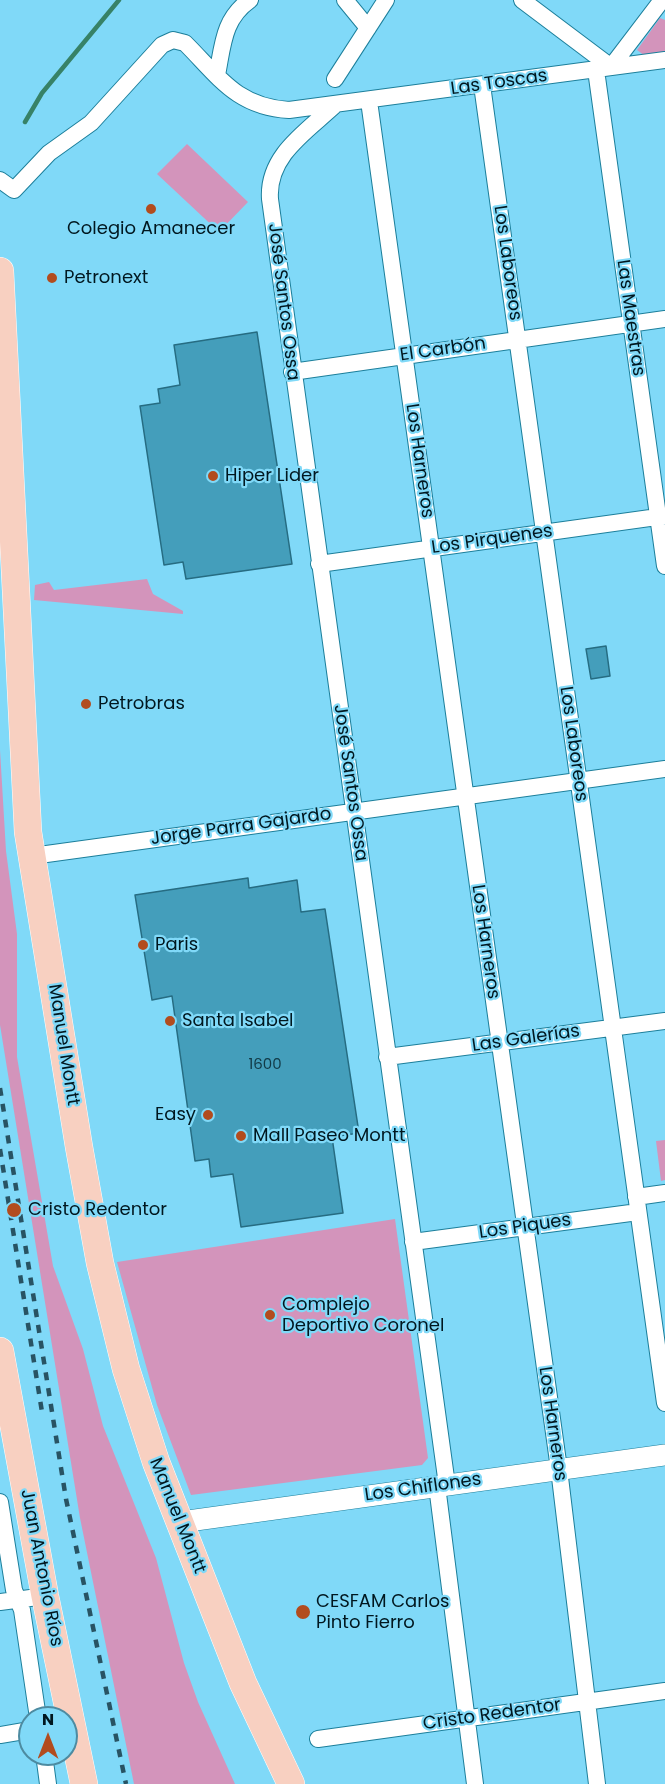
<!DOCTYPE html>
<html>
<head>
<meta charset="utf-8">
<style>
	body { margin:0 }
	#map { position:relative; width:665px; height:1784px; overflow:hidden; background:#80d9f8; font-family:Poppins,sans-serif }
	canvas { display:block }
	.north { position:absolute; left:18px; top:1706px; width:60px; height:60px; box-sizing:border-box; background:#80d9f8; border:2px solid #4d8ba1; border-radius:50%; rotate:0deg; font-size:16px; font-weight:700; line-height:24px; text-align:center; color:#00171f }
	.north::after { content:''; display:block; margin:auto; width:21px; height:27px; background:#b24c1e; clip-path:polygon(50% 0,100% 100%,50% 72%,0 100%) }
</style>
</head>
<body>
<div id="map">
<canvas width="665" height="1784"></canvas>
<div class="north">N</div>
</div>
<script>
const c = document.querySelector('canvas').getContext('2d');
c.lineJoin = 'round';
function fill(path, color) { c.fillStyle = color; c.fill(path, 'evenodd'); }
function strokePath(path, color, width, dash) { c.strokeStyle = color; c.lineWidth = width; c.lineCap = dash ? 'butt' : 'round'; c.setLineDash(dash || []); c.stroke(path); }
function write(font, color, halo, rows, align = 'center') {
  c.font = font + ' Poppins,sans-serif'; c.lineWidth = 4.5; c.setLineDash([]); c.textBaseline = 'middle'; c.strokeStyle = halo; c.fillStyle = color; for (const [text, x, y, turn = 0] of rows) {
    c.save(); c.translate(x, y); c.rotate((+turn || 0) * Math.PI / 180); c.textAlign = isNaN(turn) ? turn : align; if (halo) c.strokeText(text, 0, 0); c.fillText(text, 0, 0); c.restore();
  }
}
const green = new Path2D(`
	M660,18L665,20V52L645,56L637,50Z
	M187,144L248,202L219,232L157,174Z
	M147,579L153,594L183,611V614L34,600L35,585L49,582L54,590Z
	M0,750L6,851L17,934V1057L53,1266L83,1349L103,1426L156,1558L184,1663L198,1702L235,1784H134L80,1518L0,1025Z
	M665,1140V1180L661,1181L656,1141Z
	M395,1219L428,1458L422,1465L191,1495L157,1405L117,1262Z`);
const stream = new Path2D(`
	M25,122L42,93L119,0`);
const building = new Path2D(`
	M257,332L292,564L186,579L183,562L164,565L140,406L160,403L158,389L180,385L174,345Z
	M606,646L610,676L591,679L586,649Z
	M248,878L249,888L297,880L301,912L325,909L359,1133L332,1137L343,1213L241,1227L233,1174L211,1177L209,1159L195,1161L172,996L152,1000L135,895Z`);
const minor = new Path2D(`
	M345,0L368,28
	M522,0L611,67L662,0
	M596,70L665,566
	M217,75C223,45 223,19 250,0
	M335,79L386,0
	M482,85L665,1403
	M369,101L559,1469L597,1784
	M334,106C306,132 267,156 270,199L447,1485
	M0,180L14,190L49,153L91,123L162,45L173,40L185,43C219,77 237,107 289,110L665,60
	M292,372L665,319
	M319,564L665,516
	M32,856L665,769
	M387,1057L665,1021
	M636,1197L665,1193
	M413,1242L638,1212
	M437,1486L475,1784
	M0,1502L14,1590L22,1610L38,1718
	M0,1602L45,1596
	M0,1735L30,1730
	M318,1739L665,1691
	M44,1754L48,1784`);
const tertiary = new Path2D(`
	M181,1522L665,1455`);
const primary = new Path2D(`
	M0,271L28,832L79,1147L100,1263L126,1369L156,1462L243,1683L291,1784
	M0,1351L45,1596L84,1784`);
const rail = new Path2D(`
	M0,1088L66,1499L126,1784
	M0,1149L42,1412`);
const markers = [
	[151,209,6,"#b24c1e"],
	[52,278,6,"#b24c1e"],
	[213,476,6,"#b24c1e"],
	[86,704,6,"#b24c1e"],
	[143,945,6,"#b24c1e"],
	[170,1021,6,"#b24c1e"],
	[208,1115,6,"#b24c1e"],
	[241,1136,6,"#b24c1e"],
	[14,1210,8,"#b24c1e"],
	[270,1315,6,"#b24c1e"],
	[303,1612,8,"#b24c1e"]
];
const numberNames = [
	["1600",265,1065]
];
const streetNames = [
	["Las Toscas",499,83,-8],
	["Los Laboreos",507,263,82],
	["José Santos Ossa",283,302,83],
	["Las Maestras",630,318,82],
	["El Carbón",443,350,-8],
	["Los Harneros",419,461,82],
	["Los Pirquenes",492,540,-8],
	["Los Laboreos",573,744,82],
	["José Santos Ossa",350,783,82],
	["Jorge Parra Gajardo",241,827,-8],
	["Los Harneros",485,942,82],
	["Las Galerías",526,1039,-8],
	["Manuel Montt",63,1045,81],
	["Los Piques",525,1227,-8],
	["Los Harneros",552,1424,82],
	["Los Chiflones",423,1488,-8],
	["Manuel Montt",177,1516,68],
	["Juan Antonio Ríos",41,1568,79],
	["Cristo Redentor",492,1715,-8]
];
const poiNames = [
	["Colegio Amanecer",151,229,"center"],
	["Petronext",64,278],
	["Hiper Lider",225,476],
	["Petrobras",98,704],
	["Paris",155,945],
	["Santa Isabel",182,1021],
	["Easy",196,1115,"right"],
	["Mall Paseo Montt",253,1136],
	["Cristo Redentor",28,1210],
	["Complejo",282,1305],
	["Deportivo Coronel",282,1326],
	["CESFAM Carlos",316,1602],
	["Pinto Fierro",316,1623]
];
fill(green, '#d394bb');
strokePath(stream, '#378267', 4.5);
fill(building, '#449ebb');
strokePath(building, '#266c82', 1.5);
strokePath(minor, '#1c7f9b', 18);
strokePath(tertiary, '#1c7f9b', 22);
strokePath(primary, '#fff', 28);
strokePath(minor, '#fff', 16);
strokePath(tertiary, '#fff', 21);
strokePath(primary, '#f8d0c1', 27);
strokePath(rail, '#285363', 4.5, [8, 8]);
for (const [x, y, r, color] of markers) { const dot = new Path2D(); dot.arc(x, y, r, 0, 2 * Math.PI); c.fillStyle = color; c.fill(dot); strokePath(dot, '#80d9f8', 2); }
write('15px', '#113946', null, numberNames);
write('18px', '#00171f', '#80d9f8', streetNames);
write('18px', '#00171f', '#80d9f8', poiNames, 'left');
</script>
</body>
</html>
